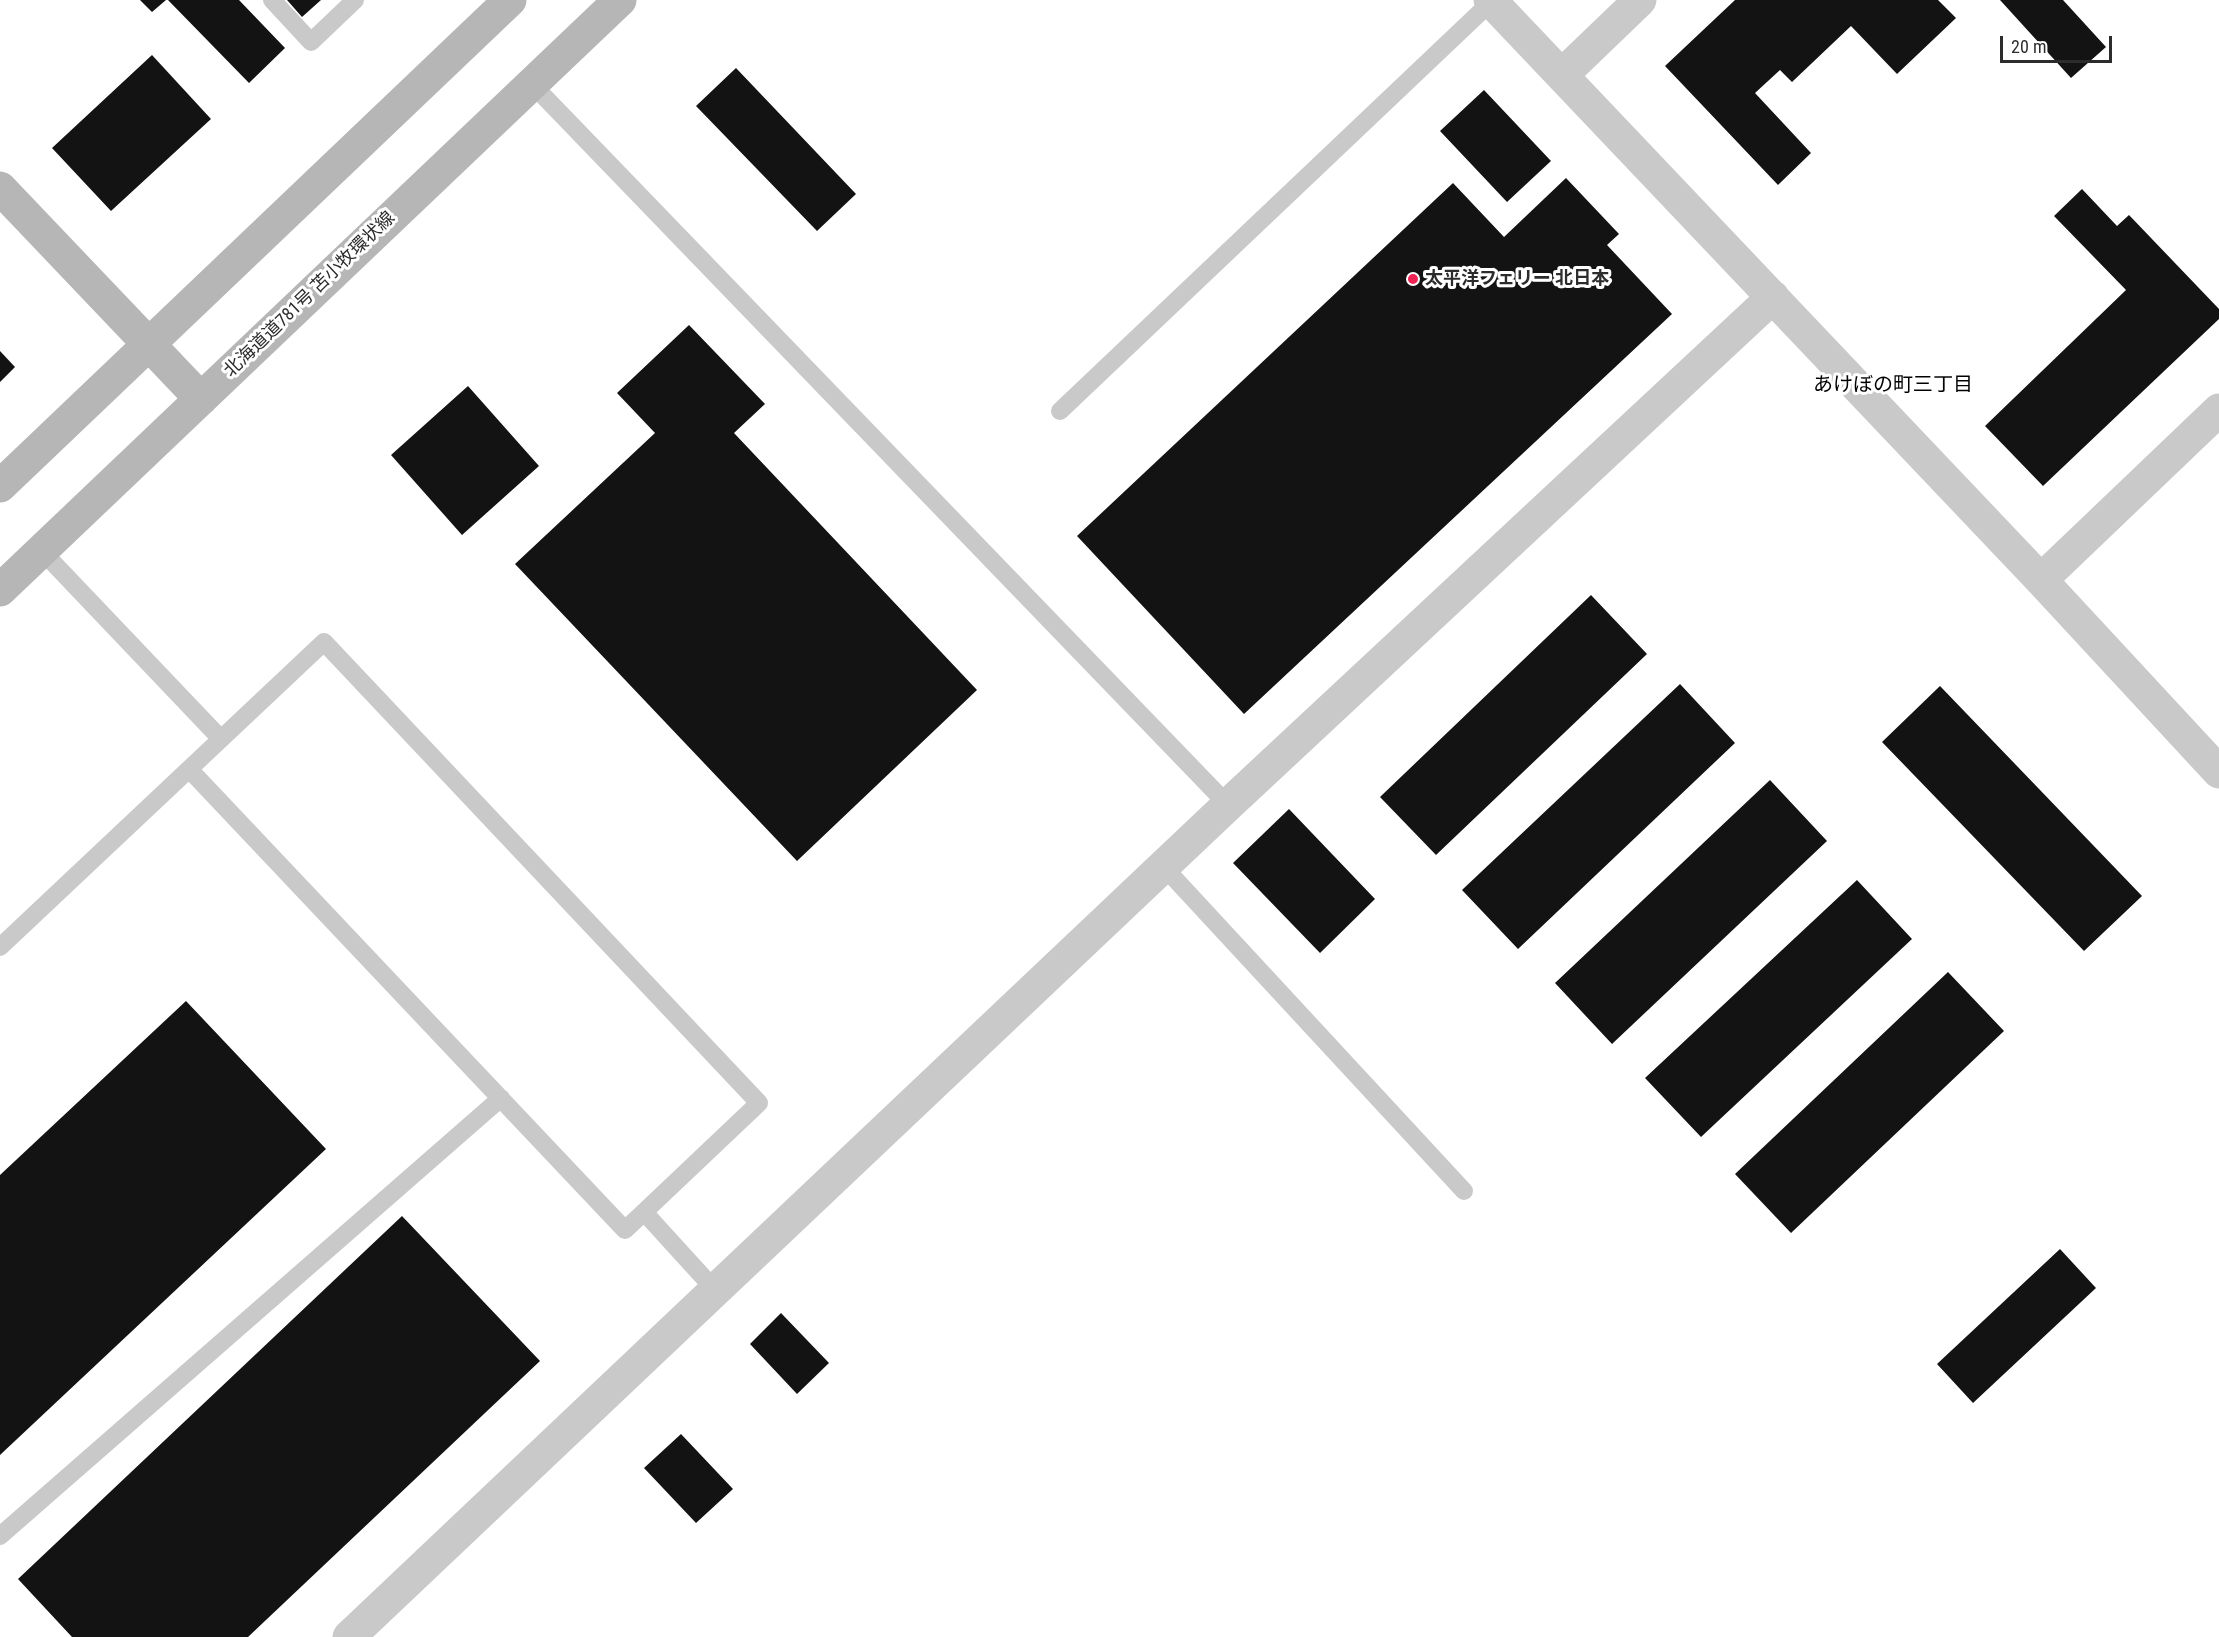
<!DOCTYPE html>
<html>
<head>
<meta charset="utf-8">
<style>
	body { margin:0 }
	#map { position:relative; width:2219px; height:1637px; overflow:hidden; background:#fff; font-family:"Roboto Condensed",sans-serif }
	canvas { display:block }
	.scale { position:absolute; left:2000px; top:36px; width:112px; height:27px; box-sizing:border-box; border:3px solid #2c2c2c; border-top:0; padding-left:8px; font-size:18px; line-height:21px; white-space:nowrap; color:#2c2c2c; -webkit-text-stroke:4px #fff; paint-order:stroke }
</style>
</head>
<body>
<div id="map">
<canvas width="2219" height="1637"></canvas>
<div class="scale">20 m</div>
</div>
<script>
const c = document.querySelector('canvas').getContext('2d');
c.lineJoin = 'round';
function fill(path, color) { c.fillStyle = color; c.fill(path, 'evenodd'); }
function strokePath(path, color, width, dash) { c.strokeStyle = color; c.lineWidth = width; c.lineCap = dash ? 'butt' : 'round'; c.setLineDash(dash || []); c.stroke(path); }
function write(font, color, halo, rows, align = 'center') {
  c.font = font + ' "Roboto Condensed","Noto Sans JP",sans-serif'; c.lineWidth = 6; c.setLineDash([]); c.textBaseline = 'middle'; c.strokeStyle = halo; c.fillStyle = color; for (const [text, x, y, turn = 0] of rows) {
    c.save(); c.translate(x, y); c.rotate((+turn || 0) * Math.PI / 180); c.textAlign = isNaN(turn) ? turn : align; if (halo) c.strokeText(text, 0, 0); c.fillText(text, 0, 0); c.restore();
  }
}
const building = new Path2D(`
	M140,0H166L152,12Z
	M168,0H239L285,48L249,83Z
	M287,0H321L302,17Z
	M1735,0H1938L1956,18L1897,74L1851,26L1792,82L1780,70L1755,93L1811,153L1778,185L1665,66Z
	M2000,0H2063L2106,47L2071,78Z
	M152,55L211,119L111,211L52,148Z
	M736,68L856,194L817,231L696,106Z
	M1484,90L1551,161L1507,202L1440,131Z
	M1566,178L1619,234L1607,245L1672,314L1244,714L1077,536L1453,183L1504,237Z
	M2082,189L2117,226L2129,215L2219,309V319L2043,486L1985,426L2126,290L2054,216Z
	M689,325L765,404L734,433L977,690L797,861L515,564L655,433L617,393Z
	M0,351L15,367L0,382Z
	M468,386L539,466L462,535L391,455Z
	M1591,595L1647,654L1436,855L1380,797Z
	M1680,684L1735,743L1518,949L1462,890Z
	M1940,686L2142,896L2084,951L1882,742Z
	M1770,780L1827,841L1612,1044L1555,983Z
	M1289,809L1375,899L1320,953L1233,863Z
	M1857,880L1912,939L1701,1137L1645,1078Z
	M1948,972L2004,1031L1791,1233L1735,1174Z
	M186,1001L326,1149L0,1455V1175Z
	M402,1216L540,1361L248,1637H72L18,1579Z
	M2060,1249L2096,1288L1973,1403L1937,1364Z
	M781,1313L829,1363L797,1394L750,1344Z
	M681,1434L733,1489L696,1523L644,1468Z`);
const lane = new Path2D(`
	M272,0L311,42L355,0
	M532,84L1228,805
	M1060,411L1491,2
	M189,769L625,1230L759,1103L324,642L221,739
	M1163,866L1464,1191
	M0,947L221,739L41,550
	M644,1212L715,1290
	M0,1536L501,1098`);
const street = new Path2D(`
	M1490,0L2041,580L2219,772
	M1562,75L1640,0
	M2041,580L2219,410
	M349,1637L1228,805L1773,297`);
const secondary = new Path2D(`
	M0,188L201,399
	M0,486L510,0
	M0,590L620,0`);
const markers = [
	[1413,279,6,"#ee2354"]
];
const poiNames = [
	["太平洋フェリー 北日本",1425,279]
];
const streetNames = [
	["北海道道781号 苫小牧環状線",310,295,-44]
];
const neighbourhoodNames = [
	["あけぼの町三丁目",1893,386]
];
fill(building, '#131313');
strokePath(lane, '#c9c9c9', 18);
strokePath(street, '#c9c9c9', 33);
strokePath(secondary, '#b6b6b6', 33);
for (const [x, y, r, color] of markers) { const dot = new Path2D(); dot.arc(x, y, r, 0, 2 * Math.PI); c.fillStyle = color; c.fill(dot); strokePath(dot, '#fff', 2); }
write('bold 18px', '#2c2c2c', '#fff', poiNames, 'left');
write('18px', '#2c2c2c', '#fff', streetNames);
write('20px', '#000', '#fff', neighbourhoodNames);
</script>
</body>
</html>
